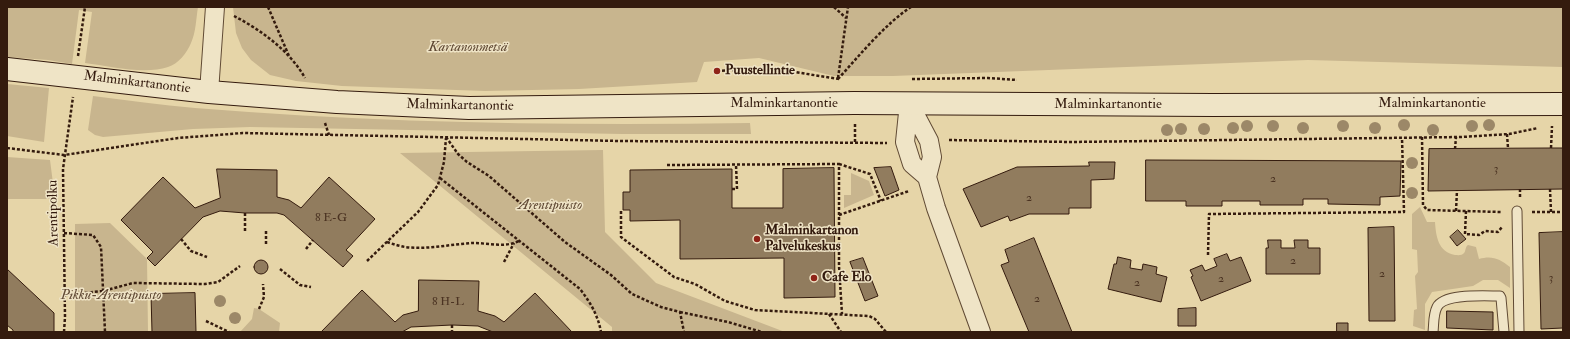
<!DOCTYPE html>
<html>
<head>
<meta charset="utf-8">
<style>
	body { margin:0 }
	#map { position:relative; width:1570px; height:339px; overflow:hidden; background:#e6d5a8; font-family:"IM FELL Double Pica",serif }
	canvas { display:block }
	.frame { position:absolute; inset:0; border:8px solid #341b0e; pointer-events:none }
</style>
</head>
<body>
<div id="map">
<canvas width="1570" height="339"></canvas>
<div class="frame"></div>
</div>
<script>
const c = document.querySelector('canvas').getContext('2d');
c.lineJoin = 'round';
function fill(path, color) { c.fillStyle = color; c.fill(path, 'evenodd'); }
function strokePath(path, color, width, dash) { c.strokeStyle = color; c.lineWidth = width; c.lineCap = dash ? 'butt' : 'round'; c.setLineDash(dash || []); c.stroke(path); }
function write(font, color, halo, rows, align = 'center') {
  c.font = font + ' "IM FELL Double Pica",serif'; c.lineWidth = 3; c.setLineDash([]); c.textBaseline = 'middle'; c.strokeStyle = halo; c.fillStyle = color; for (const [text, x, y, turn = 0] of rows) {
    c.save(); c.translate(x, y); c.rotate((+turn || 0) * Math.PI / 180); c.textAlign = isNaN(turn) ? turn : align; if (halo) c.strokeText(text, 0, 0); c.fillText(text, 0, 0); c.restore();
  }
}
const green = new Path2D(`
	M7,7H198C196,19 196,32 191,43C187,53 178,64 168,67C144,75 110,66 85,63L92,12L79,10L72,64L48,60L7,57Z
	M233,7H1563V67L1308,60L893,76H834L759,58L704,62L697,82L579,89L485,91L342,86L296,81L270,75L251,60L242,48L236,33Z
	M7,84L49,88L44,142L7,136Z
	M93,96C127,100 161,105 195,108C380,123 566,126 750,123L751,134H622L250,127L193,129L103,137L95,135L88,130Z
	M603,150L605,232L656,283L785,332H612V327L400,153Z
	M7,157L50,160L55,199H7Z
	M851,173L869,181L874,195L844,208V195H851Z
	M1420,207L1427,222H1435C1436,236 1438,252 1455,255C1457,255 1462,256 1464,253C1466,251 1465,247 1468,245L1476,247L1479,259C1492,255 1500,259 1510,267V288L1498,280H1483L1473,286L1432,292L1425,304V330L1413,326L1414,310L1417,309L1415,276L1418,272L1417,250L1412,249V214Z
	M110,223L147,259L148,332H75V224Z
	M254,308L259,309L280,323L279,332H240L252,319Z`);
const building = new Path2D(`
	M1551,148H1563V189L1428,191L1429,149Z
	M1146,160L1401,161L1400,196L1380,197V205L1328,204V199H1303V205H1260V201H1222V206H1186V201H1146Z
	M1089,162H1115L1114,179L1091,180V208H1069V214H1029L1010,221L1008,216L981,227L963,189L1017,167L1089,166Z
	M891,167L899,190L885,196L874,168Z
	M834,168L835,297L784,298V258L680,259V220L630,221V210H623V192H630V170L732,169V208H783V169Z
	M217,169L277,170V197L289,200L301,208L329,177L375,219L346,250L353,256L343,267L284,215L277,213H245L220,211L203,217L155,266L147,258L153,252L121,220L163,177L195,208L220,198Z
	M1394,227L1395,321H1369L1368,228Z
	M1458,230L1466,239L1457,246L1450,237Z
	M1563,232V328L1541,329L1539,233Z
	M1034,238L1072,332H1029L1001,265L1009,262L1005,250Z
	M1268,240H1281V248H1295L1294,240H1308V248H1320V274H1266V248H1268Z
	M1227,254L1230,261L1241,257L1251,281L1201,301L1191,277L1193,276L1190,270L1202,265L1205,271L1217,266L1214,259Z
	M1118,257L1131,260L1130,268L1142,270L1143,264L1157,267L1156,274L1167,277L1161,302L1108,289L1114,264H1116Z
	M863,258L878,296L865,301L850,262Z
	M254 267a7 7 0 1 1 14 0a7 7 0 1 1-14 0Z
	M7,269L54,313V332H13V330L7,325Z
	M419,280L479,281L478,311L495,316L504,322L535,293L572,332H493L478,326L452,325L411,327L402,332H321L362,290L395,322L403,315L418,311Z
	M195,293L196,332H152L151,294Z
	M1196,308V326H1178V309Z
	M1447,311L1493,312V330L1447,328Z
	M1337,323H1348V332H1337Z`);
const path = new Path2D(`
	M268,7L289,56
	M834,7L846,18
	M234,16C261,30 290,51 305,78
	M78,56L85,7
	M717,71L769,68L839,79
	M838,78L848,7
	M838,79C858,57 886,23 911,7
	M912,79L988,78L1017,80
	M325,123L329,135
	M855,124V143
	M1507,134L1508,148
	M446,137L458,154L467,162L489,176L565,242L611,275L632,294L661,307L680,312L684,332
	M1422,137L1423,205L1427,210L1501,212
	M949,140L1071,142L1461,137L1509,134L1538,128
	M7,148L64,155L178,138L243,133L620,141L887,143
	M1551,148L1552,126
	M1455,149L1456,137
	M839,164L870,174L881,201
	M667,165L839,164V266L842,314
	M440,178L580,289C590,302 598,315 601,332
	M732,189H737L736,165
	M1520,189V197
	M1550,189L1551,212
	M621,211V237L674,277L695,284L725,301L755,310L869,316L875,319L886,332
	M1456,211L1457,190
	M1466,211L1465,234L1479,235L1485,231L1498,232L1502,227
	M1532,212H1563
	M245,213V231
	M839,215L909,191
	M266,231V244
	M64,233L93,235L101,247L105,332
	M181,239L191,251L207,257
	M387,242C393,244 399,246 405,247C428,250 451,244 473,243C488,243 505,248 519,241
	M306,249L313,240
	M1208,255L1209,214L1404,212L1402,138
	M367,261L418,212L438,185L444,162L446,138
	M504,262L514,243
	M280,269L300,285L311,287
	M65,295L103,291L133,283L205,284L218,282L240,266
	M259,309L264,297L263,284
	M680,312L728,322L762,332
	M829,314L841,332
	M206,321L229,332
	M452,325V332
	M64,332L65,317L63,169L73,97`);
const lane = new Path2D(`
	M1517,211L1519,332
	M1433,332C1434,324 1433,315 1437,307C1444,293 1485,296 1500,296L1501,298L1504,332`);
const street = new Path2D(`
	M209,92L215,7
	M909,103L929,141L932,157L927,177L936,208L981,332
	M909,103L905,142L912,164L927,177`);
const secondary = new Path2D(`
	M7,69L209,92L337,102L469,108L854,103L1213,105L1563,104`);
const trees = [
	[1404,125],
	[1489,125],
	[1247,126],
	[1273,126],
	[1343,126],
	[1472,126],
	[1233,128],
	[1303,128],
	[1375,128],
	[1181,129],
	[1204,129],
	[1167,130],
	[1433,130],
	[1412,163],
	[1412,193],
	[220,301],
	[235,318]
];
const markers = [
	[717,71,4,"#8f2418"],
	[757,239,4,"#8f2418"],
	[814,278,4,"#8f2418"]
];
const numberNames = [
	["3",1496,169],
	["2",1273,179],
	["2",1029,198],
	["8 E-G",331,218],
	["2",1293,261],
	["2",1382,274],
	["3",1551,278],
	["2",1221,279],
	["2",1137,283],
	["2",1037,299],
	["8 H-L",448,302]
];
const parkNames = [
	["Kartanonmetsä",468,48],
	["Arentipuisto",550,206],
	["Pikku-Arentipuisto",111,296]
];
const poiNames = [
	["Puustellintie",725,71],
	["Malminkartanon",765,231],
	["Palvelukeskus",765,247],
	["Cafe Elo",822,278]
];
const streetNames = [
	["Malminkartanontie",137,83,7],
	["Malminkartanontie",784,104],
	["Malminkartanontie",1432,104],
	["Malminkartanontie",1108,105],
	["Malminkartanontie",460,106,1],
	["Arentipolku",54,213,-91]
];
fill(green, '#c8b58e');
fill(building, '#917c5e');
strokePath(building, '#341b0e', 1);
strokePath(lane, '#604a34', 11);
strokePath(street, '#604a34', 20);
strokePath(secondary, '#341b0e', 24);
strokePath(path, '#341b0e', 2.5, [3, 2]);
strokePath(lane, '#efe4c6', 9);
strokePath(street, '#efe4c6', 18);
strokePath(secondary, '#efe4c6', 22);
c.fillStyle = '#9c8868';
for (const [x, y] of trees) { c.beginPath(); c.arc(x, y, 6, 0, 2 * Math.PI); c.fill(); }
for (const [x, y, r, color] of markers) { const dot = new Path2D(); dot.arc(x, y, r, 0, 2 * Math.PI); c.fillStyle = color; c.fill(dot); strokePath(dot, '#efe4c6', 1.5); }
write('12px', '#4b3322', null, numberNames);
write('italic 14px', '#604934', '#efe4c6', parkNames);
write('bold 14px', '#341b0e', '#efe4c6', poiNames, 'left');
write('14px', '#341b0e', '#efe4c6', streetNames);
</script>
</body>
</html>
